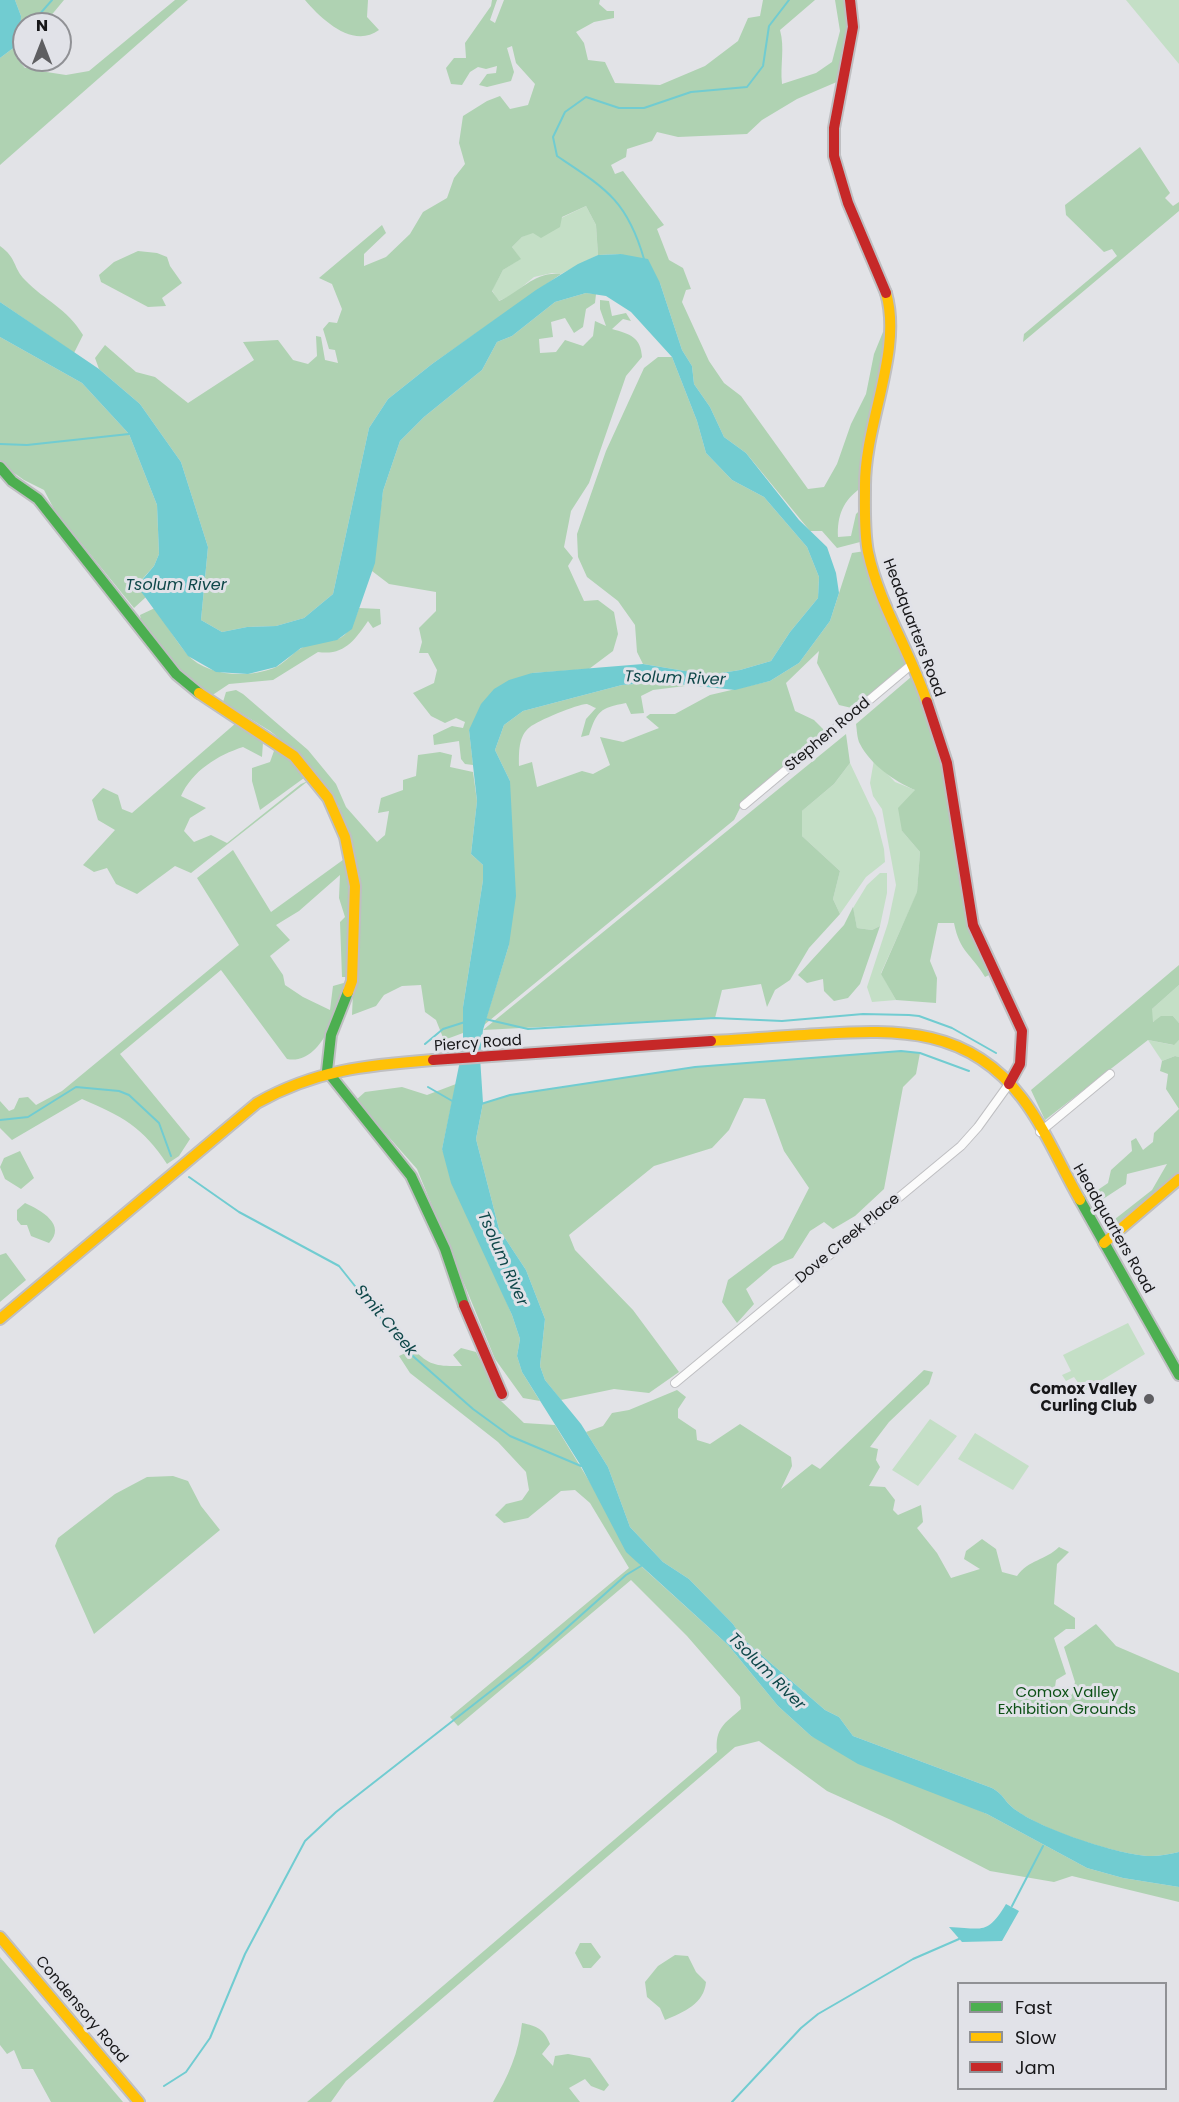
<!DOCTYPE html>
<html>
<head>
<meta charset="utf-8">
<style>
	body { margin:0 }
	#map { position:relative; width:1179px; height:2102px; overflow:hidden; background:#e2e3e7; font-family:Poppins,sans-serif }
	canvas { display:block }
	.legend { position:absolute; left:957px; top:1982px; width:210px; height:108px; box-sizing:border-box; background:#e1e2e8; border:2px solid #909195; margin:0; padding:8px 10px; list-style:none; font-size:18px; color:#171719 }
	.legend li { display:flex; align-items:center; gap:12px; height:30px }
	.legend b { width:30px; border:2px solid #909195 }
	.north { position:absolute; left:12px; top:12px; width:60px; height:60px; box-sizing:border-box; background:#e1e2e8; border:2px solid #909195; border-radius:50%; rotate:0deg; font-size:16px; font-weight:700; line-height:24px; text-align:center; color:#171719 }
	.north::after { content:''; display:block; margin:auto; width:21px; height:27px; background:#5e5e61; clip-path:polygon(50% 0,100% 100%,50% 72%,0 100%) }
</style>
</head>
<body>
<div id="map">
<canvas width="1179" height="2102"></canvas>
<ul class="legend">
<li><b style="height:8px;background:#4caf50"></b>Fast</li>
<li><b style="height:8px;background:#ffc107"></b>Slow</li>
<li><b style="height:8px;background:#c62828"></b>Jam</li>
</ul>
<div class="north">N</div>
</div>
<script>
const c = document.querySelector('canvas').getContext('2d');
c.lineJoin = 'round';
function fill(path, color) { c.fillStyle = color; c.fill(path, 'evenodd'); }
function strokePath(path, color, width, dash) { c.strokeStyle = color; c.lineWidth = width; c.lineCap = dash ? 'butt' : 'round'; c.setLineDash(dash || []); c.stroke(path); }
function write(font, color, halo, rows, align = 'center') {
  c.font = font + ' Poppins,sans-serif'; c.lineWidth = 6; c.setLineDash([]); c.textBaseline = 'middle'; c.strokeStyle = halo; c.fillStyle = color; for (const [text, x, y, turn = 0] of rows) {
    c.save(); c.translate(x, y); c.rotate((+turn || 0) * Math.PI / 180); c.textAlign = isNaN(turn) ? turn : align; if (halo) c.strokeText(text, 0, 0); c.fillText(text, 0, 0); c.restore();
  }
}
const green = new Path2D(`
	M1126,0H1179V64Z
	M586,206L596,225L598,255L561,274L552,273L534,277L511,296L498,301L492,290L503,270L520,259L512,247L522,237Z
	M874,760L895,782L915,790L902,831L920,852L917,893L881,973L896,1000L872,1002L867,987L888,923L896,885L882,809L873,796L870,783Z
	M850,763L876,818L884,849L885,862L866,877L840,914L833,899L840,871L802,836V811L834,784Z
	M880,873H887V893L880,926L872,930L857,928L853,908L867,885Z
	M1179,985V1023L1173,1016L1152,1022V1009Z
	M1148,1040L1173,1045L1179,1040V1057L1175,1056L1162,1061Z
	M1128,1323L1145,1354L1084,1391L1074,1377L1066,1381L1062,1375L1071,1371L1063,1355Z
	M930,1419L957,1436L918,1486L892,1470Z
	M975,1433L1029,1466L1013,1490L958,1459Z`);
const forest = new Path2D(`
	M15,0H64L44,24H24V45L16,57L25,68L37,66L40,71L66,75L89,71L175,0H188L0,165V58L20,43L21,16Z
	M305,0H368L367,17L379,30C353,49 322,20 305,0Z
	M492,0H497L490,20L495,23L504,0H600L599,4L607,11H614V18L594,22L576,32L584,43L588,60L605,62L615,83L660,85L705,66L738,41L748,18L760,16L763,0H815L780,30C785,48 780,65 782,84L816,73L832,62L840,31L835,0H845C853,29 845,53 839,81L797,99L762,120L747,134L678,137L657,132L652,141L627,149L626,157L611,165L615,174L623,171L664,225L657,229L669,260L683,268L691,289L686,290L682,302L709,361L724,383L741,396L808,489L824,487L837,464L851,424L866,394L874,354L883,332L887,334L861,488C843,500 837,516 838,537L851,536L856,514L861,509L864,541L837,548L822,531H810L746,453L724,437L710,407L694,384L692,366L682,350L660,283L621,254L598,255L596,225L586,206L562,217L560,227L541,238L533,233L522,237L512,247L521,259L503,270L492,291L499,301C522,291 534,271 561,274L432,364L388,399L369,428L333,594L304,618L276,626L247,627L222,632L201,620L208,547L181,462L140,404L99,369L95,358L105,345L136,372L155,377L188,403L254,360L243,342L278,340L293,360L308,364L317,356L316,336L321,337L325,360L338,363L335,350L329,349L323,329L329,322L337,323L342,309L332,284L319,278L382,225L386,233L364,254V266L386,257L410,234L423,212L447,198L454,178L465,164L459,143L463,116L487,101L500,96L510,109L528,105L535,84L516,63L512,46L507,48L514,72L511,81L487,87L479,85L487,74L496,73L497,66L486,69L478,67L470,72L462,85L451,84L446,68L454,58H466L465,43L491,6Z
	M1140,147L1170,193L1165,198L1173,206L1179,202V211L1023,342L1024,334L1117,256L1112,249L1104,252L1066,215L1065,205Z
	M0,246C17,258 13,268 25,280C45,301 67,308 83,335L74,353L0,302Z
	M138,251L157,253L167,257L170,266L182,283L162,298L166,306L148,307L101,282L99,275L114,262Z
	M586,293L596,294L595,303L586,309L583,327L574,333L565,318L551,322L553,337L539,339L540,353L556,352L565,340L583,346L593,336L595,321L606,326L600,309V300L609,301L612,316L626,313L631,321L623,319L612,329C630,334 641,337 642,357L626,376L589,483L571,511L564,547L573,558L568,566L584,601L598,600L614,612L618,634L613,651L589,669L532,673L469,730L473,765L465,764L461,759L459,741L434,745L433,735L452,726L463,728L465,722L456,718L445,723L431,716L413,693L434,683L437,670L428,653H419L422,642L419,628L436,611V592L389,584L372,571L383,491L400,441L424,417L482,370L497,342L512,336L555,302Z
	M0,337L82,383L129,434L157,505L159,554L154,566L137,585L146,597L134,608L55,511L44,490L24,480L0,463Z
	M658,357H672L697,421L706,453L732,480L764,497L807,547L819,577L818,598L790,632L771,661L740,670L709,675L643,664L637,652L635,625L618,601L587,577L578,557L577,534L606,451L644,368Z
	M865,551L880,601L906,665L856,709L839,705L817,663L819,651L786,683L795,711L814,720L825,731L741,806L734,820L484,1025L509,945L510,781L495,750L504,725L523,711L622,685L659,682L685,686L653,690L641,696L644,713L631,714L626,703C600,708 597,711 589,735L581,737L586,719L596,708C595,708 588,704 587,704C580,703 537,721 530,727C518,736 519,753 519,766L532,762L537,787L582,771L593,774L610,765L600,737L623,742L659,728L646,717L650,714H675L710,695L770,681L799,663L830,621L852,553Z
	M155,608C166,623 175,640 187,654C207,677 248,678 274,668C284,664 291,654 300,649C331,632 343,655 359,608L380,609L381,624L373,628L368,621C355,640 344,656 318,652L273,680L229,684L211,696L173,667L141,620L140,615Z
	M911,677L944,754L957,867L963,894L991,974L985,977C971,953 960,953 954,923H938L930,961L937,978L936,1003L896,1000L881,974L917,892L920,852L902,831L898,808L915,790C894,781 871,765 860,744C857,739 857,730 856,724Z
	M236,690L243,694L308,750L336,784L346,807L377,842L385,835L389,811L378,813L381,798L403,790V780L416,776L418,755L440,752L452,755L450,767L473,772L477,801L471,854L483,865V880L463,1007V1033L444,1040L436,1020L425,1012L421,985L402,986L384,995L376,1006L352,1015L353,992L358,979L360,877L339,806L301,756L270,731L223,702L226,692Z
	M236,723L263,742L262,757L243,747C218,755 192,771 181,796L206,808L190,818L184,831L194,842L211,835L227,843L301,784L308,781L191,873L175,866L137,894L116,884L107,868L94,872L83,865L115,830L98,820L92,800L103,788L118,795L122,809L132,813Z
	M846,734L850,763L834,784L802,811V836L840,871L833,899L840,914L809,948L790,980L775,990L767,1007L761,984L722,990L715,1018L483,1030Z
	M275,748L287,755L304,778L260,810L252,781V768L270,762Z
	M233,850L271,912L347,857L352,869L349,977H342L340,922L345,917L339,898L340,875L299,911L276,925L290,940L270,956L283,975L285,985L303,997L330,1010L333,986L347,982C338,1009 322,1066 287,1059L221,970L120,1054L190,1139L179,1156L167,1164C143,1127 122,1116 82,1099L12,1140L0,1128V1101L9,1111L14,1109L19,1098L28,1097L36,1105L62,1091L239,945L197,878Z
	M853,907L857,928L872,930L880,926L860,984L848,998L834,1001L824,991L823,979L807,983L798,975L844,925Z
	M1179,965V985L1152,1009L1153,1022L1161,1016H1173L1179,1023V1040L1174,1045L1148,1040L1045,1120L1031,1090Z
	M901,1051L920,1053L916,1074L903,1087L884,1189L855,1216L833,1229L824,1222L810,1231L793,1258L773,1266L746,1289L754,1304L737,1323L722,1302L728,1280L783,1239L809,1188L784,1151L765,1099L744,1098L729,1130L712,1148L654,1166L569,1235L575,1250L633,1310L679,1372L649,1393L614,1389L561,1400L545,1380L540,1366L545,1319L526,1270L499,1229L476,1139L483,1103L510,1095L695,1067Z
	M1175,1056L1179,1057V1172L1117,1224L1110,1223L1152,1190L1167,1164L1127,1174L1126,1184L1103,1199L1111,1213L1101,1219L1089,1196L1108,1183L1111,1170L1132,1151L1131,1141L1136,1138L1143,1150L1153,1142L1154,1133L1179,1109L1166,1089L1168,1074L1160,1071L1162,1061Z
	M456,1084L442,1149L512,1315L520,1339L517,1356L522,1372L540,1401L523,1398L495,1359L417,1169L356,1100L365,1092L402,1087L427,1095Z
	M20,1151L34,1178L21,1189L5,1179L0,1167L4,1158Z
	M25,1203C41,1210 67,1225 49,1243L31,1236L27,1225H21L17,1220V1210Z
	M6,1253L26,1280L0,1302V1255Z
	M461,1348L476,1352L501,1401L524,1423L555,1425L641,1566L728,1645L778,1706L811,1736L987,1814L1087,1868L1123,1878L1179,1887V1902L1072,1876L1054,1882L990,1871L891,1820L827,1791L759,1741L735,1747L346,2081L331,2102H307L717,1752C715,1728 724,1724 741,1709L740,1697L687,1636L631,1580L458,1726L450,1717L629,1568L590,1503L575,1490L561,1491L528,1518L504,1523L495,1515L506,1504L522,1500L529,1490L526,1472L498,1442L410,1373L399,1356L414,1349C429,1367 440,1366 462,1366L453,1355Z
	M924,1370L933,1372L929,1384L889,1422L870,1447L878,1449L876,1460L880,1467L869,1486L885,1487L895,1500L893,1510L898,1515L921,1505L923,1522L917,1528L937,1553L951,1578L980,1569L964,1559L966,1551L982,1539L996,1549L1002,1572L1017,1576C1028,1560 1046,1560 1059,1547L1069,1552L1057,1564L1054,1604L1075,1618V1629H1066L1054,1638L1066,1674L1056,1680L1055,1687L1072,1695L1075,1682L1064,1647L1096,1624L1116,1646L1179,1673V1852C1170,1854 1160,1856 1151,1856C1120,1856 1035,1828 1012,1807C1003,1799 1004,1795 992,1788L853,1736L839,1717L825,1710L743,1639L733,1624L689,1579L663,1562L630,1527L608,1467L586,1432L603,1426L612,1413L629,1410L677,1390L686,1397L678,1409V1418L696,1430L697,1440L710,1444L740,1424L791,1457L792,1466L781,1489L812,1464L820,1469Z
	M173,1476L188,1481L201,1506L220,1530L94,1634L55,1546L58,1538L115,1494L147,1477Z
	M580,1943H591L601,1957L591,1968H583L575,1953Z
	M675,1955L688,1956L696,1972L706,1982C704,2004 684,2012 665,2020L660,2008L647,1997L645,1982L658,1966Z
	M0,1957L123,2102H51L33,2069H22L14,2050L7,2054L0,2045Z
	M522,2023C537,2026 544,2029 550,2044L542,2054L553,2066L555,2056L568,2054L590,2058L609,2085L604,2091L591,2086L585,2079L569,2088L580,2102H493C508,2077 519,2052 522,2023Z`);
const water = new Path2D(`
	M0,0H15L21,16L20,43L0,58Z
	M621,254L648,259L660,283L682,350L692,366L694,384L710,407L724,437L746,453L799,520L827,547L836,573L839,593L830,621L799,663L770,681L735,690L659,682L622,685L523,711L504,725L495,750L510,781L516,896L509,945L483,1030L480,1057L483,1103L476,1139L499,1229L526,1270L545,1319L540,1366L545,1380L581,1424L608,1467L630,1527L663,1562L689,1579L733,1624L743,1639L825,1710L839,1717L853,1736L992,1788C1004,1795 1003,1799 1012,1807C1034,1827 1121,1856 1151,1856C1160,1856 1170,1854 1179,1852V1887L1123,1878L1087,1868L987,1814L858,1764L811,1736L778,1706L728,1645L626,1552L581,1466L522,1372L517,1356L520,1339L512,1315L451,1183L442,1149L463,1046V1007L483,880V865L471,854L477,801L469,730L481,704L494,689L509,680L532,673L643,664L709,675L740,670L771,661L790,632L818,598L819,577L807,547L764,497L732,480L706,453L697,421L672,357L631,312L606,296L586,293L555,302L512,336L497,342L482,370L424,417L400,441L383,491L375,563L352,629L337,640L301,648L276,667L248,674L216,672L188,656L137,586L154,566L159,554L157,505L129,434L82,383L0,337V302L99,369L140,404L181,462L208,547L201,620L222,632L247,627L276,626L304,618L333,594L369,428L388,399L432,364L536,290L578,264L598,255Z
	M1006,1904L1019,1911L1002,1941L962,1942L949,1927C982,1928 987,1936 1006,1904Z`);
const stream = new Path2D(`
	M31,24L52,0
	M644,259C627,200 605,188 557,156L553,137L565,112L586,97L619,108H644L691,92L747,87L763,66L769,26L789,0
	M0,444L27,445L129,434
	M485,1019L528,1029L715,1018L782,1021L863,1014L909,1015L919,1016L952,1028L996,1053
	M425,1044L443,1029L465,1022
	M428,1087L454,1102
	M481,1104L510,1095L695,1067L901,1051L920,1053L969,1071
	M0,1120L28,1117L76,1087L119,1091L129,1095L159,1123L171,1156
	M189,1177L239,1212L339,1266L406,1350L473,1409L510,1436L581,1466
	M1012,1906L1043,1846
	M164,2086L186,2072L210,2038L245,1954L305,1841L336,1812L532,1659L626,1575L641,1566
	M732,2102L801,2028L818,2014L913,1959L959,1939`);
const street = new Path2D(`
	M744,805L911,665
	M1040,1132L1110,1074
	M675,1383L961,1146L978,1127L1009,1084`);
const fast = new Path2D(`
	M0,467L12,481L38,499L176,674L199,693
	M348,992L331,1035L327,1071L411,1176L445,1249L464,1305
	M1080,1200L1179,1375`);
const slow = new Path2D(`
	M886,293C903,352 864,424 865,488C865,508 864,532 868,552C879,604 910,651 927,702
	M199,693L294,756L328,798L345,837L355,886L352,981L348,992
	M711,1041C748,1039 784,1036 820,1034C899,1029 969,1028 1022,1098C1045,1128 1061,1167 1080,1200
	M1104,1243L1179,1179
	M0,1319L257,1103C315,1070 367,1065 433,1060
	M0,1937L139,2102`);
const jam = new Path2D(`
	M850,0L853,27L834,128V156L848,203L886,293
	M927,702L947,763L973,925L1022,1031L1020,1064L1009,1084
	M433,1060L711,1041
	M464,1305L502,1394`);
const markers = [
	[1149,1399,6,"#5e5e61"]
];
const streetNames = [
	["Headquarters Road",913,628,69],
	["Stephen Road",828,735,-40],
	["Piercy Road",478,1044,-4],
	["Headquarters Road",1113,1229,60],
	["Dove Creek Place",848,1239,-40],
	["Condensory Road",81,2010,50]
];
const poiNames = [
	["Comox Valley",1137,1390],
	["Curling Club",1137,1407]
];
const parkNames = [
	["Comox Valley",1067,1693],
	["Exhibition Grounds",1067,1710]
];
const waterNames = [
	["Tsolum River",176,586],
	["Tsolum River",675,679,2],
	["Tsolum River",502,1259,66],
	["Smit Creek",385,1321,50],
	["Tsolum River",766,1672,45]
];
fill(green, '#c4dfc6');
fill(forest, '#afd2b2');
fill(water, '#71ccd1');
strokePath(stream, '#71ccd1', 2);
strokePath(street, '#bfbfc2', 10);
strokePath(fast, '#bfbfc2', 14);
strokePath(slow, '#bfbfc2', 14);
strokePath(jam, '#bfbfc2', 14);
strokePath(street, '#fbfbfb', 8);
strokePath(fast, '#4caf50', 10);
strokePath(slow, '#ffc107', 10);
strokePath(jam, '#c62828', 10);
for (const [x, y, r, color] of markers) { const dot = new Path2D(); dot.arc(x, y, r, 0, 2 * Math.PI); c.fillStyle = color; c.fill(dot); strokePath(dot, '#e1e2e8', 2); }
write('15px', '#171719', '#e1e2e8', streetNames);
write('bold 15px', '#171719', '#e1e2e8', poiNames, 'right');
write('15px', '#0d5116', '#e1e2e8', parkNames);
write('italic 16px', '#0e4749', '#e1e2e8', waterNames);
</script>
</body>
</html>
